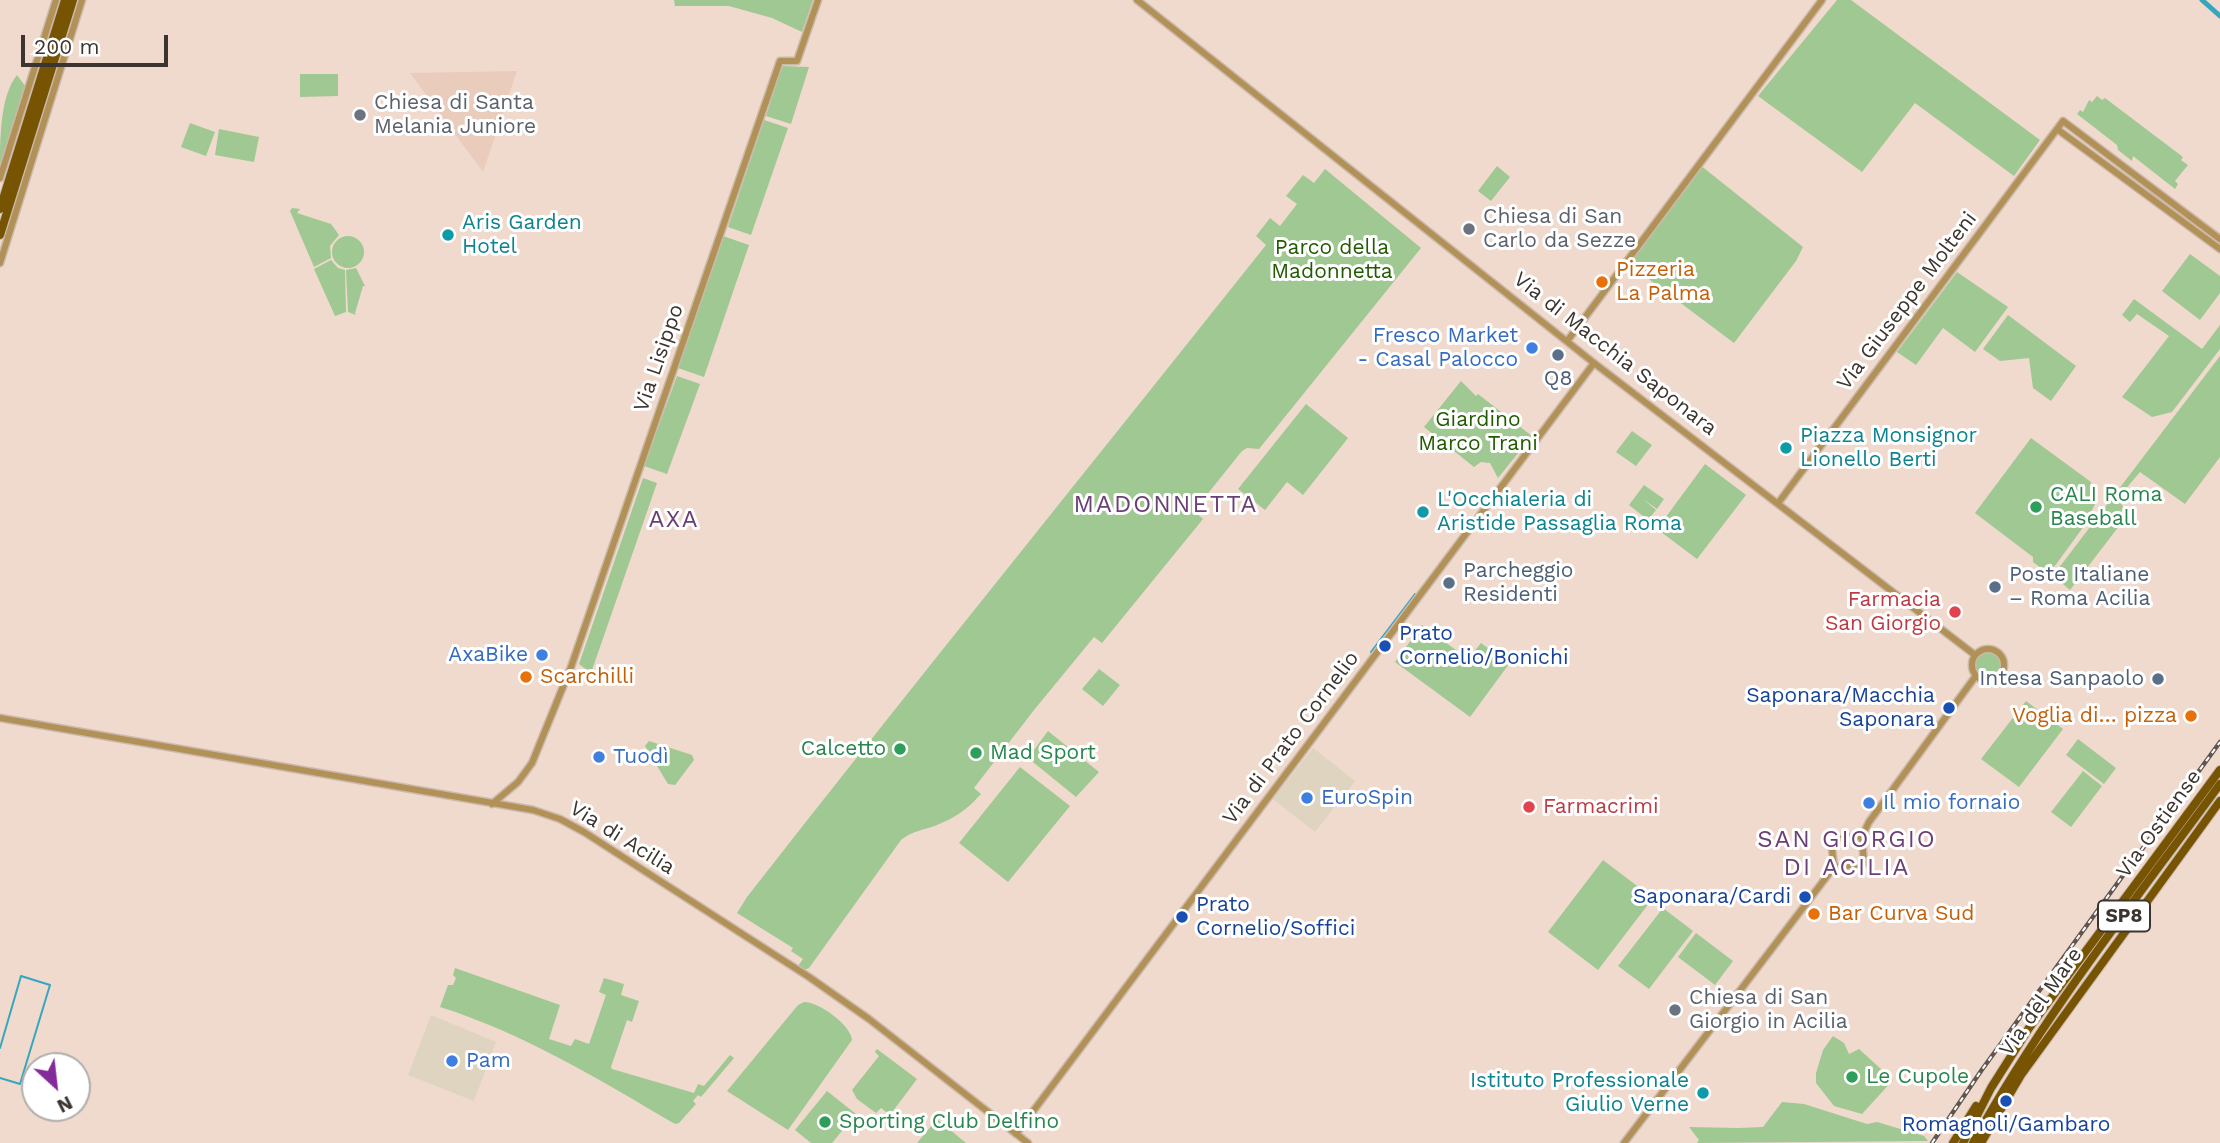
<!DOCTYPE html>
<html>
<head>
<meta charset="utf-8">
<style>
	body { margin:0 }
	#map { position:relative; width:2220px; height:1143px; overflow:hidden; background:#efdacd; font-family:"Work Sans",sans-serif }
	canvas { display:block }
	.north { position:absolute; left:21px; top:1052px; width:70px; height:70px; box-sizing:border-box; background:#fff; border:2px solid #b1aeac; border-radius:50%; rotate:153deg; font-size:19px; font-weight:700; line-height:28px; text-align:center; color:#3c342f }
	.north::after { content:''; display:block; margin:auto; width:24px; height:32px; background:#832b98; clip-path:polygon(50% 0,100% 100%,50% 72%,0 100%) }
	.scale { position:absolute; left:21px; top:35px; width:147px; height:32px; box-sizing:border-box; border:4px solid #3c342f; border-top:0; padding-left:9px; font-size:21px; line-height:24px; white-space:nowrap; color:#3c342f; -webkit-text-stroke:5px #fff; paint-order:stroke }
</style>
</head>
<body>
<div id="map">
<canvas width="2220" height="1143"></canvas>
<div class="north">N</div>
<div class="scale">200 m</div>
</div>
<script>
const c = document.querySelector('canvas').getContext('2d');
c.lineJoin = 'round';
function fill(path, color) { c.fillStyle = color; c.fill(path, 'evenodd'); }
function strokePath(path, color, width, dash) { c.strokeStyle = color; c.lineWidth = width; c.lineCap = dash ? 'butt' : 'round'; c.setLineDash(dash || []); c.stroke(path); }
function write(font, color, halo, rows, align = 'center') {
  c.font = font + ' "Work Sans",sans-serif'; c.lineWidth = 6; c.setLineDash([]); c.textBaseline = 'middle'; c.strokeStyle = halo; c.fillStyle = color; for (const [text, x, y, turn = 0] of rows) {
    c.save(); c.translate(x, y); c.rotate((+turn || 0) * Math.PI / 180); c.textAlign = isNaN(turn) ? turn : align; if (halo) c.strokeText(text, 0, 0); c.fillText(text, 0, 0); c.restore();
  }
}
const commercial = new Path2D(`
	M1313,748L1355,781L1315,832L1273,799Z
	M431,1015L496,1042L474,1101L408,1075Z`);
const built = new Path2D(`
	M517,71L483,172L410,73Z`);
const green = new Path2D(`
	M674,0H813L802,32L772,18L729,6H675Z
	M1837,0H1851L2040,140L2014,176L1915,103L1862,172L1758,96Z
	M782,66L809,67L791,124L766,116Z
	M300,74H338V96L300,97Z
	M17,75L26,87L0,169C0,139 0,96 17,75Z
	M2097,96L2102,100L2105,98L2183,157L2181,160L2188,165L2175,181L2178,184L2175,189L2133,156L2132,161L2118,150L2117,145L2077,114L2080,110L2083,112L2089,100L2092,102Z
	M764,120L788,128L751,235L728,227Z
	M190,123L215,132L206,156L181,147Z
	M219,129L259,137L254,162L215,155Z
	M1700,165L1803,247L1796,261L1734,343L1626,262Z
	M1497,166L1510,177L1491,201L1478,191Z
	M1325,169L1421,248L1259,449L1247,448L1242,451L1197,507L1195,512L1203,519L1102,643L1094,637L1034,710L974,788L981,794L978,797C967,810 952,819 937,825C924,830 912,831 901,840L809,968L804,970L798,966L803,959L791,951L793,948L737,913L747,897C918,678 1093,463 1266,245L1256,236L1270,218L1280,226L1297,204L1286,196L1303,175L1314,183Z
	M292,208L300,209L297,213L331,224L339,235L330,246L331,258L314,267L290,211Z
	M723,236L749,245L704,377L678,368Z
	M332 252a16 16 0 1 1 32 0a16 16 0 1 1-32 0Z
	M2190,254L2220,276V293L2200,320L2162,291Z
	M331,260L338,268L345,270L346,312L335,316L314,269Z
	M356,268L365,286H363L355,313L356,315L348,312L346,270Z
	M1957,272L2008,307L1975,352L1943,328L1916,365L1897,352Z
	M2134,299L2202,349L2220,325V349L2172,412L2152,417L2122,397L2169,336L2137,314L2130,322L2122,315Z
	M2008,315L2076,366L2051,401L2033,388L2029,358L2000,361L1983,349Z
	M2220,356V457L2185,504L2140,472L2118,498L2123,507L2121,513L2126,517L2070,590L2057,579L2055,573Z
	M677,376L700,384L667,474L644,466Z
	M1461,381L1476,396L1478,394L1532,436L1498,478L1490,463L1481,462L1474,467L1424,427Z
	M1306,404L1348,438L1303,495L1287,482L1265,510L1238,489Z
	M1632,431L1652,445L1636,466L1616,452Z
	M2031,438L2091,482L2090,486L2098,498L2084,526L2049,574L2033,562V557L1975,513Z
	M1705,464L1746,495L1697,559L1657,529Z
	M643,478L657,483L591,673L579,664Z
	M1644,485L1664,499L1657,509L1643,499L1656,510L1648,520L1629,505Z
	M1422,625L1468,659L1481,643L1509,664L1470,717L1395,662Z
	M1975 666a13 13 0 1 1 26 0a13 13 0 1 1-26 0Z
	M1099,669L1120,685L1103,706L1082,689Z
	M2026,701L2063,729L2019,787L1981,759Z
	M1048,731L1099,772L1076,797L1028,758Z
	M2078,739L2116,768L2104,784L2066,755Z
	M649,741L692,755L694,760L675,785L668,784L645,746Z
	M1020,767L1070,806L1008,882L959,843Z
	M2083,771L2102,786L2071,827L2051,812Z
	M1603,860L1653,898L1598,970L1548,932Z
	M1663,908L1693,931L1649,989L1618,966Z
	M1696,933L1733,961L1715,985L1678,957Z
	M455,968L560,1005L549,1039L571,1046L575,1039L589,1044L606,995L599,992L604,978L624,984L621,995L639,1001L632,1022L627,1020L611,1067L612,1069L694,1093L698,1084L704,1086L730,1055L734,1058L701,1097L698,1095L693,1101L696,1104L679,1123L675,1124C600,1080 523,1033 440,1007L448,985H453L456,978L453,975Z
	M804,1002C819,1002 851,1025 852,1040L788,1130L727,1091L798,1005Z
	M1833,1036L1844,1043L1849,1054L1859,1049L1893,1080L1862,1114L1834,1106L1816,1083V1073L1823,1050Z
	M877,1049L917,1079L890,1115L881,1108L876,1113L857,1099L852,1090L879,1056L875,1052Z
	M827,1091L856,1114L832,1143H811L795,1130Z
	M1782,1102L1804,1104L1867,1124L1877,1122L1924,1136L1928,1141L1697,1143L1699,1140L1689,1127L1739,1128L1763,1127Z
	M937,1119L966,1143H917Z`);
const stream = new Path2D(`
	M1371,652L1415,594
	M0,1048L21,976L50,985L20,1084L0,1078`);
const canal = new Path2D(`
	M2202,0L2220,16`);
const minor = new Path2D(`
	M1137,0L1594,363L1975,655
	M2057,129L2220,249
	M0,178L56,0
	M0,263L82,0
	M1568,340L1822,0
	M1779,502L2063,121L2220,239
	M1972 665a16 16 0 1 1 32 0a16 16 0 1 1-32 0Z
	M0,718L533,810L560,819L584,832L809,977L869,1019L1028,1143
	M492,804L518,782L532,763L571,667L780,61H797L818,0
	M1834,867L1864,864L1862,836L1869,822L1975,677
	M1834,867L1831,839L1862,836
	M1016,1134L1594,363
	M1624,1143L1834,867`);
const major = new Path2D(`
	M0,209L65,0
	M0,235L73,0
	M1953,1143L1976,1106
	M1963,1143L1991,1088L2029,1028L2220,770
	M1973,1143C2043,1016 2134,902 2220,784
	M1981,1143L2021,1075L2220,801`);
const rail = new Path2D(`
	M1932,1143L1981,1071L2220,742`);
const markers = [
	[360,115,7,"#6b7280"],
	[1469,229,7,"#6b7280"],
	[448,235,7,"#0f9aa8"],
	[1602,282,7,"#e8710a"],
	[1532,348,7,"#3f7fe0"],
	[1558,355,7,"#5c6f8a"],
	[1786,448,7,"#0f9aa8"],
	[2036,507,7,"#2e9e5b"],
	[1423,512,7,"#0f9aa8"],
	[1449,583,7,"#5c6f8a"],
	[1995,587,7,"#5c6f8a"],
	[1955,612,7,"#e0444e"],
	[1385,646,7,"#1a4fb4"],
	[542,655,7,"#3f7fe0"],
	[526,677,7,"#e8710a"],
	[2158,679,7,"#5c6f8a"],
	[1949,708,7,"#1a4fb4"],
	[2191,716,7,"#e8710a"],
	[900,749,7,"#2e9e5b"],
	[976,753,7,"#2e9e5b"],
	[599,757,7,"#3f7fe0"],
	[1307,798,7,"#3f7fe0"],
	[1869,803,7,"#3f7fe0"],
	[1529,807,7,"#e0444e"],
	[1805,897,7,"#1a4fb4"],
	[1814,914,7,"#e8710a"],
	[1182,917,7,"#1a4fb4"],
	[1675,1010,7,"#6b7280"],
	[452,1061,7,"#3f7fe0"],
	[1852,1077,7,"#2e9e5b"],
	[1703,1093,7,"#0f9aa8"],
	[2006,1101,7,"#1a4fb4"],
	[825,1122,7,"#2e9e5b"]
];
const shields = [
	[2124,916,52]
];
const shieldNames = [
	["SP8",2124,916]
];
const worshipNames = [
	["Chiesa di Santa",374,103],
	["Melania Juniore",374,127],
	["Chiesa di San",1483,217],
	["Carlo da Sezze",1483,241],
	["Chiesa di San",1689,998],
	["Giorgio in Acilia",1689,1022]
];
const cultureNames = [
	["Aris Garden",462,223],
	["Hotel",462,247],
	["Piazza Monsignor",1800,436],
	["Lionello Berti",1800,460],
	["L'Occhialeria di",1437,500],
	["Aristide Passaglia Roma",1437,524],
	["Istituto Professionale",1689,1081,"right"],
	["Giulio Verne",1689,1105,"right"]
];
const parkNames = [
	["Parco della",1332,248],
	["Madonnetta",1332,272],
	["Giardino",1478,420],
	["Marco Trani",1478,444]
];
const foodNames = [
	["Pizzeria",1616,270],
	["La Palma",1616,294],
	["Scarchilli",540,677],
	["Voglia di… pizza",2177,716,"right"],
	["Bar Curva Sud",1828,914]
];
const streetNames = [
	["Via Giuseppe Molteni",1907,301,-53],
	["Via di Macchia Saponara",1615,354,38],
	["Via Lisippo",659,358,-71],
	["Via di Prato Cornelio",1291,738,-53],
	["Via Ostiense",2159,824,-54],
	["Via di Acilia",622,838,32],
	["Via del Mare",2041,1002,-55]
];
const shopNames = [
	["Fresco Market",1518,336,"right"],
	["- Casal Palocco",1518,360,"right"],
	["AxaBike",528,655,"right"],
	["Tuodì",613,757],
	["EuroSpin",1321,798],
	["Il mio fornaio",1883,803],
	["Pam",466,1061]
];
const serviceNames = [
	["Q8",1558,379,"center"],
	["Parcheggio",1463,571],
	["Residenti",1463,595],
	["Poste Italiane",2009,575],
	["– Roma Acilia",2009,599],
	["Intesa Sanpaolo",2144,679,"right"]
];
const leisureNames = [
	["CALI Roma",2050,495],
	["Baseball",2050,519],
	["Calcetto",886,749,"right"],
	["Mad Sport",990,753],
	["Le Cupole",1866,1077],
	["Sporting Club Delfino",839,1122]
];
const healthNames = [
	["Farmacia",1941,600],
	["San Giorgio",1941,624],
	["Farmacrimi",1543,807,"left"]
];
const transitNames = [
	["Prato",1399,634],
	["Cornelio/Bonichi",1399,658],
	["Saponara/Macchia",1935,696,"right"],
	["Saponara",1935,720,"right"],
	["Saponara/Cardi",1791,897,"right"],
	["Prato",1196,905],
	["Cornelio/Soffici",1196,929],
	["Romagnoli/Gambaro",2006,1125,"center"]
];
const quarterNames = [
	["MADONNETTA",1166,505],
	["AXA",674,520],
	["SAN GIORGIO",1847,840],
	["DI ACILIA",1847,868]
];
fill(commercial, '#ded4bf');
fill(built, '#e9ccbb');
fill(green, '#a0c892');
strokePath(stream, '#36a6bf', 2);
strokePath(canal, '#36a6bf', 5);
strokePath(minor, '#cbb9ad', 9);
strokePath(major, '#cbb9ad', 10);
strokePath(minor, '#b29157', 6);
strokePath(major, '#775402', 8);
strokePath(rail, '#60564f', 4.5);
strokePath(rail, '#fff', 2, [5]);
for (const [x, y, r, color] of markers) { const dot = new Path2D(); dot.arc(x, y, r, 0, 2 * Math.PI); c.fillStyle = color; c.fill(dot); strokePath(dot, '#fff', 2.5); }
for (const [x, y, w] of shields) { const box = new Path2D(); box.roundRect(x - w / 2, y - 15.5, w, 31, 5); c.fillStyle = '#fff'; c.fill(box); strokePath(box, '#3c342f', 2); }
write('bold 19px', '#3c342f', null, shieldNames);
write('21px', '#5b616d', '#fff', worshipNames, 'left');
write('21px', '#0d838f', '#fff', cultureNames, 'left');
write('21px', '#225a00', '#fff', parkNames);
write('21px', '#c56008', '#fff', foodNames, 'left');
write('21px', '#3c342f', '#fff', streetNames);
write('21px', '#366cbe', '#fff', shopNames, 'left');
write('21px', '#4e5e75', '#fff', serviceNames, 'left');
write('21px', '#27864d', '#fff', leisureNames, 'left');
write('21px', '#be3a42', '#fff', healthNames, 'right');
write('21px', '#164399', '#fff', transitNames, 'left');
c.letterSpacing = '2px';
write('24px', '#6a3f75', '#fff', quarterNames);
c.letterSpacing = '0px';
</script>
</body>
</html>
